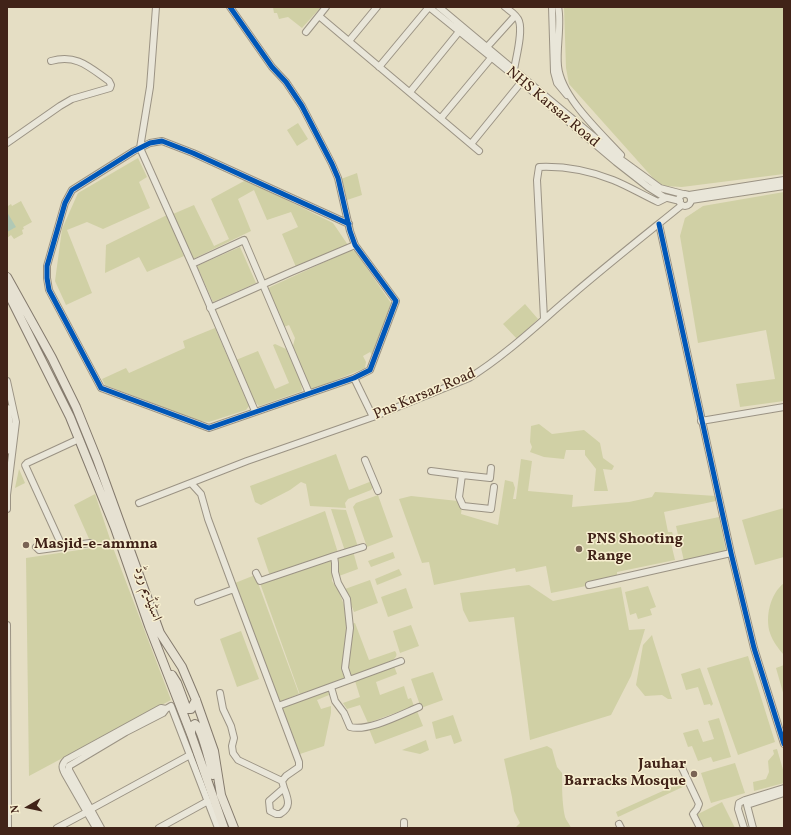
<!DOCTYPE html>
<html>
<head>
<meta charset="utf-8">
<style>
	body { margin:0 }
	#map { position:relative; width:791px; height:835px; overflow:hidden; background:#e5dec4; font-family:Vollkorn,serif }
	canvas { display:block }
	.frame { position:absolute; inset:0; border:8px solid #412318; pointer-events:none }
	.north { position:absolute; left:8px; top:787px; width:40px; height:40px; -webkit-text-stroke:3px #f7efd0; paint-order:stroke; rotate:261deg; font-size:11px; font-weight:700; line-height:16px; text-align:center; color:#412318 }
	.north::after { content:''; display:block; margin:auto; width:14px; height:18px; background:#412318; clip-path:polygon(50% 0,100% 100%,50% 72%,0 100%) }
</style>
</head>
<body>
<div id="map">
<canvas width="791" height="835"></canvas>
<div class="frame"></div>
<div class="north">N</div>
</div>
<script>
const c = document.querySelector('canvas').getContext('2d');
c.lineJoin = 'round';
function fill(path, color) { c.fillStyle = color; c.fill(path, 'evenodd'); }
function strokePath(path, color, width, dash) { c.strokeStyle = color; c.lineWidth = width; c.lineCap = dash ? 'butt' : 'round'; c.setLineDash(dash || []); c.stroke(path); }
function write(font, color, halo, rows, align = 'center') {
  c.font = font + ' Vollkorn,Amiri,serif'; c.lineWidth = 3; c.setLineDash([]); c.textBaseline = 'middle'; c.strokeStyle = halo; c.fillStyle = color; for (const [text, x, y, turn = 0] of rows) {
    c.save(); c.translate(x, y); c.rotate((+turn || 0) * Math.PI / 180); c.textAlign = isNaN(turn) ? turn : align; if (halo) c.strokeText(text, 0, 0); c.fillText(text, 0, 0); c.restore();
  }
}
const green = new Path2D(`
	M273,7H321L302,28L288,17L279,19L277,13H274Z
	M564,7H784V174L682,187L664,186L653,178L569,84L566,68Z
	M298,123L308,139L297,146L287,130Z
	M138,158L147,177L139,182L150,208L103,229L87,222L67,230L92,293L66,305L55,281L62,229L78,193Z
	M357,173L362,195L347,200L341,179Z
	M246,180L333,223L348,245L296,267L282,234L298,227L291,212L267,220L254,190L238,199L251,231L193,259L173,214L194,205L214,246L229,239L211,199Z
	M784,192V401L740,407L736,384L775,379L766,330L698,343L680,236L685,218L703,206Z
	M21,201L32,222L23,227L24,229L22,230L23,234L14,239L11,235L7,238V204L8,206L11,204L12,206Z
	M167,215L184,256L147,272L139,257L105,273L106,245Z
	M240,247L256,283L213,302L197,266Z
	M351,250L355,251L391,303L373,357L370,352L363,356L366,362L365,368L311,390L293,346L295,338L289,325L284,327L268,289L270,287Z
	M525,304L538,319L517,339L503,324Z
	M215,328L249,406L246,410L209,422L199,421L105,385L102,379L126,368L129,373L185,348L183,341Z
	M275,344L286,349L301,380L302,391L259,406L254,401L236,360L258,351L275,389L289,383L273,345Z
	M539,424L552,434L584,430L600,443L603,458L614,466L612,470L603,469L608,491H594L596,469L585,455V450H566L564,459L544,457L530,452L532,447L530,442L531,426Z
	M336,454L349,490L372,481L374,486L371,490L348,499L345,503L346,508L310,506L306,484L301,482L290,490L261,505L255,502L250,486Z
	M521,459L532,461L528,491L573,495L572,507L629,502L652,497L655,492L716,496V501L664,512L668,532H672L674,538L670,539L675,560L617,572V576L586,582V586L551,593L546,566L516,572L515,568L434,585L429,562L422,563L399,499L411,496L458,501L462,506L461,514L498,525L505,480L513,482L515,488L513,499H516Z
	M19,469L25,483L15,488Z
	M95,494L112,545L171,700L29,776L26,558L92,548L90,541L74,505Z
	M378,495L393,537L367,547L353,507L356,503Z
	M784,508V557L755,565L742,520Z
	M331,509L346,510L358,547L345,551Z
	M325,511L338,553L270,576L257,538Z
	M719,517L726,552L684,561L676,526Z
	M353,551L358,569L339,576L335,557Z
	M393,552L395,558L371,567L368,561Z
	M334,557L332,581L339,591L345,608L348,621V644L342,665V670L345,679L300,695L260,583Z
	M399,569L402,575L377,585L375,579Z
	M255,575L299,694L279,702L235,583Z
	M370,580L378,603L354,612L345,589Z
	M784,583V655C778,648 773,642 770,633C765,617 770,594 784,583Z
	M529,585L553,601L621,587L629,630L645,629L631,676L611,715L530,740L514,617L469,622L463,610L460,593Z
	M648,586L656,607L650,609L652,615L638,619L636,613L630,615L625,592Z
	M406,588L413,608L388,617L381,597Z
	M355,623L369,660L395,651C398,655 396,657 393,660L351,677L346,666L351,624Z
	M411,625L419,646L400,653L393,631Z
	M241,631L259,679L237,687L220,639Z
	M652,635L653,639L672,699H668L662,695L645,696L636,685L643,645Z
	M748,656L775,742L738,755L707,668Z
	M784,665V696L776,668Z
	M394,666L397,674L376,682L380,695L404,686L408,699L411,698L414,706L368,723L360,705L347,709L343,703L360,697L355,681Z
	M700,668L713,704L711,706L710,704L704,705L698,687L686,690L681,674Z
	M433,672L443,700L421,708L411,679Z
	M328,690L329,695L317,700L321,709L331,706V713L324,746L300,754L281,707Z
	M417,711L423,726L375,744L369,729Z
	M453,715L462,741L454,744L451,735L436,739L432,722Z
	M719,718L731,757L713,762L711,757L698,761L692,746L688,747L683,733L698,729L703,742L714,739L708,721Z
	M426,740L429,750L420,754L402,750Z
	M547,746L552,749L557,767L562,773C562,787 562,803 565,817C566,821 570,824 571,828H515L520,823L514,811L512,797L504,759Z
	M777,749L784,773V783L754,791L753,782L766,779L769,772L768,761L774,754L773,750Z
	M735,763L745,793L711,803L701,773Z
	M685,781L687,785L618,817L616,812Z
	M722,802L735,828H703L696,815Z`);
const water = new Path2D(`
	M7,212L16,227L7,232Z`);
const minor = new Path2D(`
	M156,7L150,87L140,148L192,264L255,411
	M230,7L272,67L286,82L302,106L332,164L338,178L350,231L355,245L396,301L370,370L354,378L209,428L101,388L49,290L47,278V266L65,203L72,190L134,151L150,143L162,141L193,153L349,224
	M429,7L513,75L616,162L648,187L664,197L680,201
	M439,7L623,161L660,188L683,194
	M505,7C510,11 517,15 519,21C523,33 516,57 514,70
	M552,7L554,72L557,83L567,95
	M558,7C562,22 556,49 558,66C561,97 600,132 621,155
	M319,16L479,151
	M306,32L326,7
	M349,41L377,7
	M487,47L515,16
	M379,67L429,7
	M410,92L462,28
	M441,118L491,58
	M7,143L60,106L72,99L110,88L111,85L109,81C89,67 77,54 51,61
	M471,144L523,80
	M679 200a6 6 0 1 1 12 0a6 6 0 1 1-12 0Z
	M689,195L784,180
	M691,200L784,186
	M659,224L731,553L754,648L784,744
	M192,264L244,240L309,393
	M210,308L291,272L355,245
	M544,319L537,180L539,167C563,166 590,171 613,180C628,186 643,195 658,202L666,198
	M354,378L373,417
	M7,381L16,422L7,495V509
	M7,408L10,424L7,451
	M701,421L784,407
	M365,460L378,491
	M491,468L490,478L462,475L459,497L463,506L491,509L494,487
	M431,471L462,475
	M191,483L201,494L208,519L234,589L299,762V767L286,776L282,781L284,788L269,801L270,811L276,814H280C292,807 288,799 284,788
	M139,503L247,461L373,417L469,378C506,355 538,324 571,296C607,265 645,235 682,205
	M62,546L25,465L27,463L79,439
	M36,547L39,550L90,543
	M256,573L260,581L334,556
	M589,585L731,553
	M198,602L234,589
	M7,625L8,828
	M349,680L345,668L350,628L347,599L338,583L335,572V563L334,556L363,547
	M331,687L335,701L344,713L350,727C368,732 402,714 419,707
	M220,693L223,709L231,726L234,738L232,746L233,753L238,760L282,781
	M278,706L401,661
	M682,768L699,804L697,809L693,814L700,828
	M91,809L190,755
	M404,822V828
	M619,824L621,828
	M57,828L87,812
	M96,828L65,774C62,768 61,765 66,760L161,708L166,709L171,706L218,828
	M101,828L69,770V766L126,732L163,713L166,709
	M159,828L208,801
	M744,828L738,809L739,803L745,800L784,788
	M753,828L747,805L784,793`);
const major = new Path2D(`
	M7,277L52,358L76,407L97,459L160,633L182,667L196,700L214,751L221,795L234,828
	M7,291L70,417L115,528L149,626L191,734L224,828
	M172,675L177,683L186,707L188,709H191L196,700
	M191,734V727L195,724C202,728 210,764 213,775`);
const cycleway = new Path2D(`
	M230,7L272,67L286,82L302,106L332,164L338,178L350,231L355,245L396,301L370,370L354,378L209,428L101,388L49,290L47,278V266L65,203L72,190L134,151L150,143L162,141L193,153L349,224
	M659,224L731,553L754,648L784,744`);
const markers = [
	[26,545,4,"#7a6454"],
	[579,549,4,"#7a6454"],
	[694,774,4,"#7a6454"]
];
const streetNames = [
	["NHS Karsaz Road",552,108,40],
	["Pns Karsaz Road",425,395,-23],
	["اسٹیڈیم روڈ",147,594,71]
];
const poiNames = [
	["PNS Shooting",587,540],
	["Range",587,557],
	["Masjid-e-ammna",34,545],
	["Jauhar",686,765,"right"],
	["Barracks Mosque",686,782,"right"]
];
fill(green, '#d0d0a5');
fill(water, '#b1c9b5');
strokePath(minor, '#9b9384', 8);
strokePath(major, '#847a6d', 10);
strokePath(minor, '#e9e6d9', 6);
strokePath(major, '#e6e1d2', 8);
strokePath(cycleway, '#0057b8', 5);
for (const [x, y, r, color] of markers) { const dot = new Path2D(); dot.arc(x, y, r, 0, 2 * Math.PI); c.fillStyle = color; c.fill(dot); strokePath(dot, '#f7efd0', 1.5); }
write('15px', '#412318', '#f7efd0', streetNames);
write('bold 15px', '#412318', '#f7efd0', poiNames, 'left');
</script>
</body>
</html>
